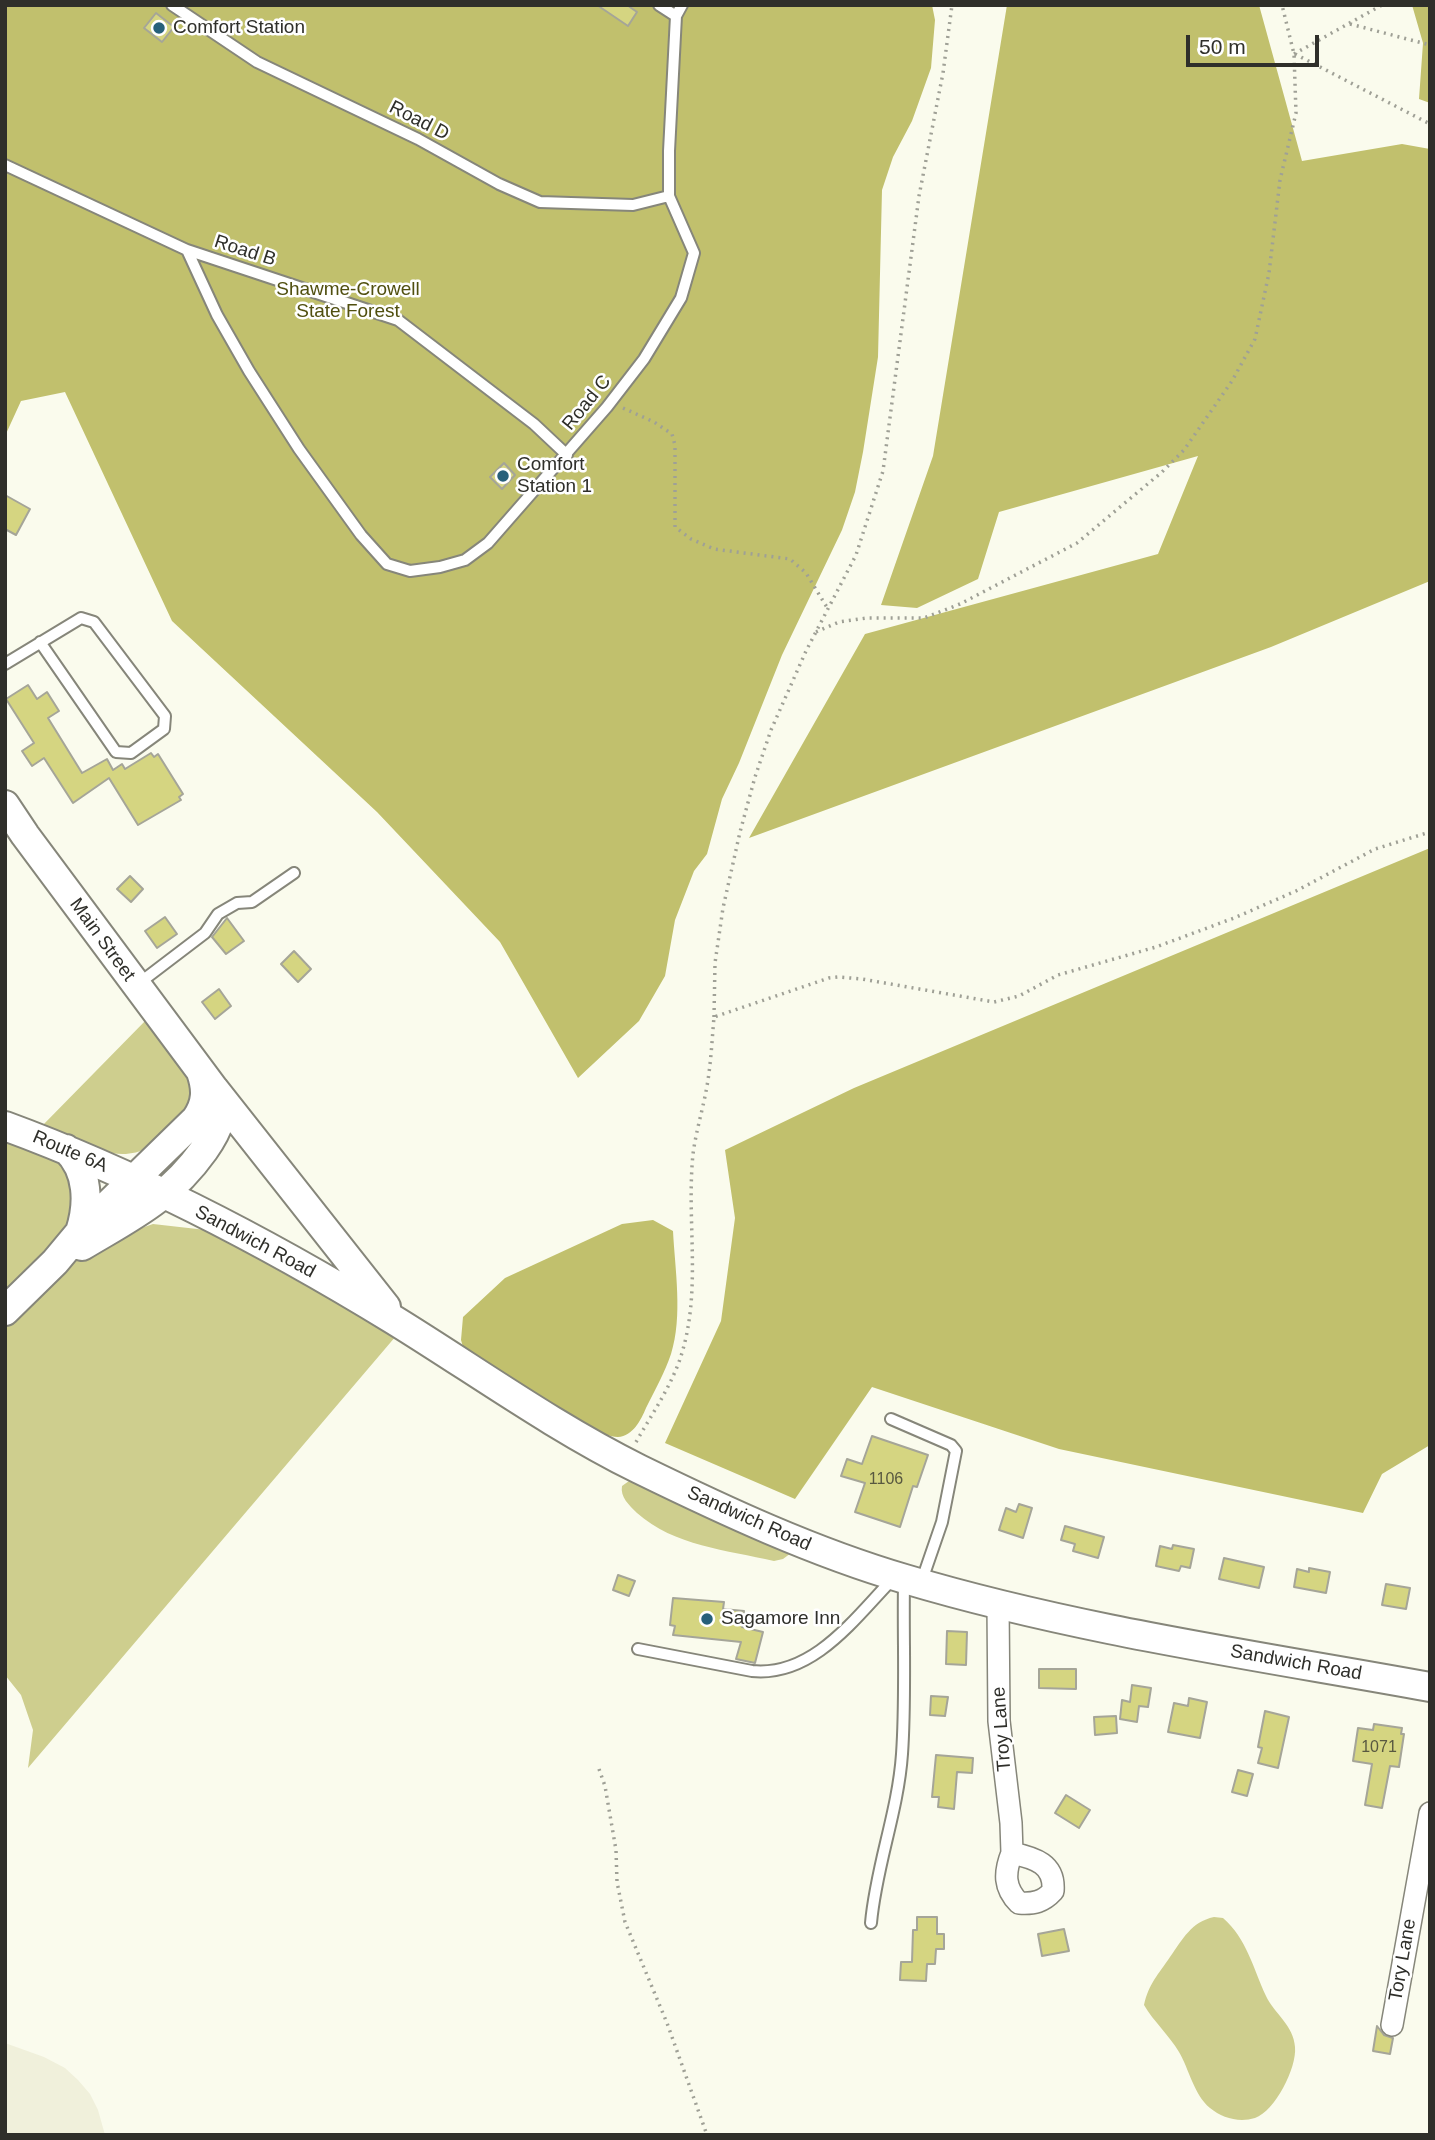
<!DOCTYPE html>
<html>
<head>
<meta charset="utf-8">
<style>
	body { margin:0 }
	#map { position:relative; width:1435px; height:2140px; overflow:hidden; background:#fafbed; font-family:Helvetica,sans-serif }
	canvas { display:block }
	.frame { position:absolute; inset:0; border:7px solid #2f2f2a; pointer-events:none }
	.scale { position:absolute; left:1186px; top:35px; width:133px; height:32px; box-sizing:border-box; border:4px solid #2f2f2a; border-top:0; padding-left:9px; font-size:21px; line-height:24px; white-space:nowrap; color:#2f2f2a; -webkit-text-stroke:5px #fff; paint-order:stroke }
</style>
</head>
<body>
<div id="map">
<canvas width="1435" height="2140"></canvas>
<div class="frame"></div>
<div class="scale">50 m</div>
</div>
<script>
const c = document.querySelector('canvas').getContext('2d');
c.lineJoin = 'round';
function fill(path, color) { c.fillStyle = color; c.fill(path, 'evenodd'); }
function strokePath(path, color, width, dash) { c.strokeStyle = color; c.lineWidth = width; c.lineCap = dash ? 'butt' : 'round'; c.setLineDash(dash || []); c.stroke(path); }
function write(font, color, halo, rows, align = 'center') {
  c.font = font + ' Helvetica,sans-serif'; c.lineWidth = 5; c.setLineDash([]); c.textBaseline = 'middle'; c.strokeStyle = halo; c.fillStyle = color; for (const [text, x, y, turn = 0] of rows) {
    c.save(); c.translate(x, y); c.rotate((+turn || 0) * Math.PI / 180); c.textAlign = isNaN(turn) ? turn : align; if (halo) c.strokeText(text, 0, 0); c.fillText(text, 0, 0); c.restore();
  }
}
const built = new Path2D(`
	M5,2043L44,2057L65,2068L78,2080L90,2094L98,2110L105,2135H5Z`);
const green = new Path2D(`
	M148,1018L189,1074L194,1102C180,1117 165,1136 148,1147C117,1167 72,1139 41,1127Z
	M5,1139C27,1147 66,1156 71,1183C73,1195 72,1209 73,1221L5,1297Z
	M153,1224L206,1230L396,1336L28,1768L33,1730L21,1695L5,1675V1328C24,1309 43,1286 64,1269C91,1248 120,1235 153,1224Z
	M629,1481H634L791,1553L783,1559L774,1561C727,1550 674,1546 637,1513C629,1505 620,1497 622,1486Z
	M1214,1917L1223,1918C1247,1939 1253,1968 1266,1996C1274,2013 1294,2026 1295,2047C1297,2068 1275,2111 1255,2118C1239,2123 1222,2118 1210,2108C1194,2095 1189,2069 1179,2052C1169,2035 1154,2022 1144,2005C1149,1983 1158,1975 1170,1957C1183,1939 1191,1922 1214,1917Z`);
const forest = new Path2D(`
	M5,5H932L935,20L931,68L912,121L893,157L882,190L878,357L863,452L855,492L842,530L782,655L739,763L722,799L707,854L694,871L675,920L665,976L639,1021L578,1078L500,942L377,812L172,621L65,392L21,401L5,436Z
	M1007,5H1259L1302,161L1402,144L1430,149V581L1271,647L749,838L865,634L1158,554L1198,456L999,512L978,579L917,608L881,605L933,456Z
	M1412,5H1430V103L1419,99L1423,43Z
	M1430,848V1445L1382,1474L1363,1513L1059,1449L872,1387L795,1499L665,1443L721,1321L735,1218L725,1150L854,1088Z
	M653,1220L673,1231C675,1270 683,1316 671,1354C665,1372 655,1390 646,1408C641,1420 633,1436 618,1437C594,1438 490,1366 464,1350L461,1340L463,1317L505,1278L622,1224Z`);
const building = new Path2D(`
	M597,5H627L637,12L628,26Z
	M156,13L174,27L162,42L144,28Z
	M504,463L515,475L502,489L490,477Z
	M5,495L30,509L16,535L5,529Z
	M28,685L37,699L47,692L59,711L48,718L82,773L107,759L113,770L122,764L125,769L151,753L154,757L158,754L183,794L179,797L181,800L138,825L109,778L73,803L44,758L32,766L22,751L34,743L6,699Z
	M130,876L143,889L131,902L117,889Z
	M165,917L177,934L157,948L145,931Z
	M227,918L244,941L226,954L212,937Z
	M294,951L311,969L298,982L281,964Z
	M219,989L231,1006L215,1019L202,1002Z
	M872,1436L928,1455L917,1487L913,1486L900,1527L855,1512L865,1483L841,1476L847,1459L862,1464Z
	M1019,1504L1032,1508L1023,1538L999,1530L1006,1508L1016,1512Z
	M1065,1526L1104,1537L1098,1558L1073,1551L1075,1544L1061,1540Z
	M1173,1545L1194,1549L1190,1568L1181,1566L1179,1571L1156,1566L1160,1546L1172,1549Z
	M1224,1558L1264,1567L1259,1588L1219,1579Z
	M1309,1568L1330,1572L1326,1593L1294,1587L1297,1569L1309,1572Z
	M618,1575L635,1581L629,1596L613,1590Z
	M1386,1584L1410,1588L1406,1609L1382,1605Z
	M673,1598L724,1602L723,1609L744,1611L742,1627L763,1632L755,1663L736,1659L741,1642L673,1635L675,1626L670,1625Z
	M947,1631L967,1632L966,1665L946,1664Z
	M1039,1669H1076V1689L1039,1688Z
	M1132,1685L1151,1688L1148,1707L1139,1706L1137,1722L1120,1719L1122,1700L1130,1702Z
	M931,1696L948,1697L945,1716L930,1715Z
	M1189,1698L1207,1702L1200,1738L1168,1732L1174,1703L1188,1706Z
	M1265,1711L1289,1717L1278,1768L1258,1763L1262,1748L1258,1747Z
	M1116,1716L1117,1733L1095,1735L1094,1717Z
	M1374,1724L1402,1728L1401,1734H1404L1399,1767L1390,1766L1382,1808L1365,1805L1372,1764L1353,1761L1358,1728L1373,1730Z
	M936,1755L973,1758L972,1773L957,1772L954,1809L938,1807L939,1797H932Z
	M1238,1770L1253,1774L1247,1796L1232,1792Z
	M1066,1795L1090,1810L1079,1828L1055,1813Z
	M917,1917H937V1934H944V1949H936L935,1964H927L926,1981L900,1980L901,1962H912L913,1930H917Z
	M1064,1929L1069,1951L1042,1956L1038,1934Z
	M1377,2026L1384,2035L1393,2038L1390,2054L1373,2051Z`);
const path = new Path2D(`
	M1350,24L1430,45
	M1294,54L1382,5
	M1295,54L1430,124
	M623,408L654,422L672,434L675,445V527L691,539L714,549L790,559L806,573L828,609
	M816,632L839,622L867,618H924L960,604L1077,543L1162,472L1184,450L1232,381L1255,339L1269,273L1280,180L1296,113L1294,54L1282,5
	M714,1017L715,963L723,908L740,832L755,777L771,730L806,651L856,555L883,471L919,196L943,73L952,5
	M636,1442C651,1416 668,1391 679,1362C703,1294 686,1224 693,1154C696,1131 703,1109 707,1086C711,1063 712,1040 714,1017L829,978L838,977L862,979L994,1002L1019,996L1058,975L1156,947L1234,918L1296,891L1375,849L1430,832
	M599,1769L605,1786L616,1850L617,1882L625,1922L667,2023L707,2135`);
const lane = new Path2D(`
	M172,5L257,62L418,139L499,184L540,202L633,205L669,196
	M659,5L676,16
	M5,165L187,250L398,320L534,424L567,455
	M187,250L217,315L249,371L299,449L361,535L387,564L410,571L440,567L465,560L488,543L607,407L644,359L681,298L694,253L669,196V151L676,16L682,5
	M5,664L81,618L94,622L165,716L164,729L131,753L116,752L40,642
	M138,984L205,933L218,914L237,903L252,902L294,873
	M891,1419L951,1445L956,1451L942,1522L921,1583
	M638,1649L752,1671C811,1677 852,1622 888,1584
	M871,1923C876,1866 898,1812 902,1754C906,1697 903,1639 904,1582`);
const street = new Path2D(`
	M998,1603L999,1721L1011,1823L1012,1853C1035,1858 1055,1864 1053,1891C1043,1902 1034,1904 1019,1903C1004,1888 1004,1873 1012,1853
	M1392,2025L1430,1813`);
const secondary = new Path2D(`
	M5,805L25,835L214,1089L386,1307
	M5,1126C141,1176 270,1244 394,1320C475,1370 554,1427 639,1469C725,1511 813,1552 905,1579C1076,1630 1254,1655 1430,1687
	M66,1149C89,1171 89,1204 80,1232
	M82,1246C132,1216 169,1199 204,1150C218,1130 226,1115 215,1091
	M5,1311L55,1262L80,1232L196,1119C207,1103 207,1089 201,1072`);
const markers = [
	[159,28,7,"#27607a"],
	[503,476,7,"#27607a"],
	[707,1619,7,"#27607a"]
];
const numberNames = [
	["1106",886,1480],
	["1071",1379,1748]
];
const poiNames = [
	["Comfort Station",173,28],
	["Comfort",517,465],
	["Station 1",517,487],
	["Sagamore Inn",721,1619]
];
const streetNames = [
	["Road D",419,121,27],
	["Road B",245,251,18],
	["Road C",587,403,-51],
	["Main Street",102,940,54],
	["Route 6A",70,1152,23],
	["Sandwich Road",255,1242,28],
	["Sandwich Road",749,1519,24],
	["Sandwich Road",1296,1663,10],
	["Troy Lane",1002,1729,-94],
	["Tory Lane",1403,1960,-80]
];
const parkNames = [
	["Shawme-Crowell",348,290],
	["State Forest",348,312]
];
fill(built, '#f0f0db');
fill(green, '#cece8e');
fill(forest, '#c1c06d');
fill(building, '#d5d581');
strokePath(building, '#a5a598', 2);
strokePath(lane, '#86867a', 14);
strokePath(street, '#86867a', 24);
strokePath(secondary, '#86867a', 32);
strokePath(path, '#9fa096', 3.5, [2, 5]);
strokePath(lane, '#fff', 10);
strokePath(street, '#fff', 21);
strokePath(secondary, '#fff', 28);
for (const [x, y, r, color] of markers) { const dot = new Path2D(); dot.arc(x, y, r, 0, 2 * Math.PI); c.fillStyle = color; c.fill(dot); strokePath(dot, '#fff', 2.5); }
write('16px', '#585840', null, numberNames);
write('19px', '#2f2f2a', '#fff', poiNames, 'left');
write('19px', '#2f2f2a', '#fff', streetNames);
write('19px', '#504f0f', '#fff', parkNames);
</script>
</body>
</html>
